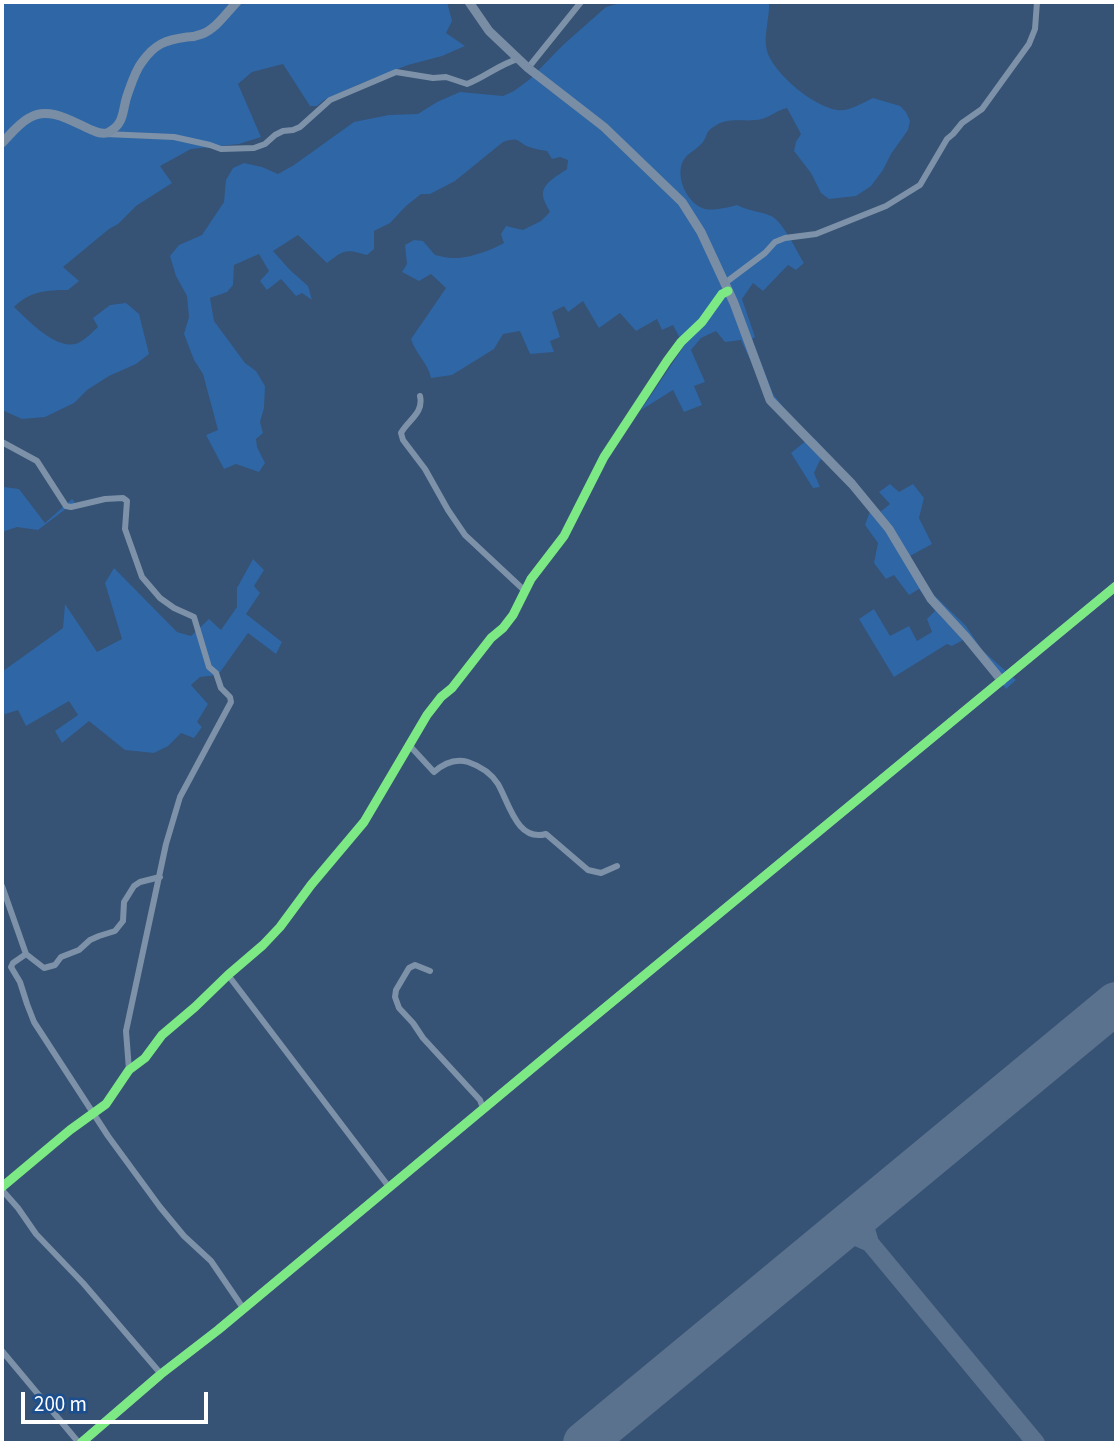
<!DOCTYPE html>
<html>
<head>
<meta charset="utf-8">
<style>
	body { margin:0 }
	#map { position:relative; width:1118px; height:1445px; overflow:hidden; background:#365274; font-family:"Source Sans 3",sans-serif }
	canvas { display:block }
	.frame { position:absolute; inset:0; border:4px solid #fff; pointer-events:none }
	.scale { position:absolute; left:21px; top:1392px; width:187px; height:32px; box-sizing:border-box; border:4px solid #fff; border-top:0; padding-left:9px; font-size:21px; line-height:24px; white-space:nowrap; color:#fff; -webkit-text-stroke:5px #1b4f8f; paint-order:stroke }
</style>
</head>
<body>
<div id="map">
<canvas width="1118" height="1445"></canvas>
<div class="frame"></div>
<div class="scale">200 m</div>
</div>
<script>
const c = document.querySelector('canvas').getContext('2d');
c.lineJoin = 'round';
function fill(path, color) { c.fillStyle = color; c.fill(path, 'evenodd'); }
function strokePath(path, color, width, dash) { c.strokeStyle = color; c.lineWidth = width; c.lineCap = dash ? 'butt' : 'round'; c.setLineDash(dash || []); c.stroke(path); }
const green = new Path2D(`
	M2,2H447L452,21L446,33L465,46L442,56L408,65L362,83L324,100L317,106H310L283,64L252,72L238,84L261,137L239,144L191,149L160,166L172,183L136,206L118,224L109,229L63,267L79,281L68,290C47,290 30,291 14,307C28,320 59,354 80,342C87,338 92,332 98,327L93,318L110,305L126,303L139,314L149,354L136,364L109,376L87,390L74,403L45,417L22,419L2,410Z
	M624,2H769C770,18 763,36 767,51C774,74 813,106 837,110C848,112 863,103 873,98L900,106L906,112L910,121L908,130L891,154L883,170L871,186L856,196L829,199L821,193L811,173L794,151L796,142L801,134L787,108C777,110 772,116 762,119C747,123 729,116 715,126C705,132 708,135 703,142C697,150 688,152 683,161C675,177 687,204 705,209C714,211 729,207 737,205C748,211 760,211 771,216C783,221 797,252 804,263L796,270L788,265L763,291L753,283L742,299L755,337L752,339L773,394L799,427L816,440L880,512L890,504L879,492L890,484L899,492L913,484L924,498L919,518L932,544L910,556L932,593L966,626L982,650L1016,680L1006,689L988,665L963,640L952,646L947,644L894,677L859,619L874,609L890,636L909,626L917,641L932,632L927,619L935,611L919,589L909,595L894,575L886,579L874,563L878,543L865,525L871,508L825,458L820,460L814,473L820,487L813,488L791,453L807,440L769,401L741,340L725,342L716,331L701,338L691,350L705,382L694,386L702,405L684,412L673,390L641,410L684,346L673,325L662,330L657,319L636,331L620,313L599,328L583,301L568,312L564,306L552,312L560,337L550,341L554,352L530,354L520,331L503,334L494,349L452,375L431,378C428,363 415,353 411,339L446,288L431,274L419,281L402,272L407,264L405,245L414,240L423,241L435,255C441,256 447,258 453,258C467,259 492,250 504,243L501,234L506,226L523,230L541,221L550,212C548,208 543,200 543,195C542,183 559,175 567,169L568,160L560,157L552,159L547,151C541,150 535,149 529,147C516,142 521,136 503,142L455,181L430,194H421L406,206L390,223L374,231V249L367,255C345,249 345,249 327,263L298,235L273,251L290,270L308,286L312,300L302,293L296,296L281,279L267,290L260,281L269,271L259,254L234,265L233,285L227,292L210,298L214,321L245,363L256,371L265,386L264,408L260,422L263,433L256,439L257,447L265,463L259,472L236,464L224,469L206,435L218,430L203,374L194,360L184,334L189,317L187,296L176,276L170,256L179,245L202,235L224,202L226,180L233,168L244,163L262,167L278,174L294,165L354,122L389,115L418,114L437,102L460,92L503,96L514,91L530,79L563,45L606,7Z
	M4,487L19,489L45,523L72,499L75,502L38,530L17,527L2,532V488Z
	M253,559L264,570L254,586L260,593L246,614L282,642L276,654L248,633L218,675L200,677L191,685L208,704L197,722L202,727L194,738L181,733L168,746L154,753L125,750L89,721L62,743L55,731L78,715L69,701L26,726L18,710L2,715V670L3,671L63,628L65,604L97,652L122,639L105,583L114,568L177,632L191,636L209,619L221,630L237,607V588Z`);
const taxiway = new Path2D(`
	M866,1208L865,1226L870,1243
	M837,1232L852,1235L870,1243L1036,1443`);
const runway = new Path2D(`
	M584,1443L1116,1003`);
const street = new Path2D(`
	M528,68L581,2
	M105,134L174,137L210,145L221,149L254,148L265,144L275,135L283,131L293,130L300,127L330,100L396,72L433,78L446,77L467,84C485,77 500,64 518,59
	M725,283L765,253L775,242L785,238L816,234L886,206L920,185L947,139L953,134L962,123L982,109L1029,44L1035,29L1037,2
	M420,396C424,413 408,420 401,433L403,440L425,469L448,510L465,535L525,591
	M2,442L37,461L66,506L71,507L105,499L123,498L127,501L125,529L142,577L160,598L174,608L194,617L209,667L216,673L221,688L230,697L231,702L180,797L166,844L126,1031L129,1070
	M410,746L434,772C444,763 455,758 468,762C480,766 491,773 498,784C509,803 517,842 546,834L588,870L601,873L617,866
	M2,886L26,954L44,968L55,965L61,957L79,950L90,940L99,936L115,931L123,921L124,902L134,886L140,882L160,877
	M26,954L13,963L11,967L20,982L27,1004L34,1022L108,1136L160,1207L184,1236L211,1261L243,1308
	M430,971L415,965L409,968L396,990L395,997L399,1008L413,1023L423,1038L480,1100L483,1108
	M228,975L389,1187
	M2,1187L70,1130L106,1104L129,1070L145,1058L162,1035L195,1007L228,975L263,945L280,927L311,885L364,822L427,715L441,697L452,688L491,638L503,628L513,615L531,579L564,536L604,457L667,361L681,342L702,322L722,294L728,291
	M2,1190L18,1208L36,1234L83,1283L161,1374
	M2,1351L79,1443`);
const secondary = new Path2D(`
	M469,2L489,31L528,68L604,127L682,202L701,232L734,303L770,400L852,484L889,529L931,599L966,637L1002,681
	M2,143C10,135 18,124 29,118C57,100 94,141 109,132C125,123 122,111 127,96C131,85 135,71 142,62C155,44 165,40 187,37C192,37 197,36 202,34C216,29 227,12 237,2
	M81,1443L161,1374L218,1330L572,1035L1116,586`);
const cycleway = new Path2D(`
	M2,1187L70,1130L106,1104L129,1070L145,1058L162,1035L195,1007L228,975L263,945L280,927L311,885L364,822L427,715L441,697L452,688L491,638L503,628L513,615L531,579L564,536L604,457L667,361L681,342L702,322L722,294L728,291
	M81,1443L161,1374L218,1330L572,1035L1116,586`);
fill(green, '#2f66a5');
strokePath(taxiway, '#5a728e', 18);
strokePath(runway, '#5a728e', 42);
strokePath(street, '#7d92a8', 6);
strokePath(secondary, '#798da4', 9);
strokePath(cycleway, '#7ce984', 9);
</script>
</body>
</html>
